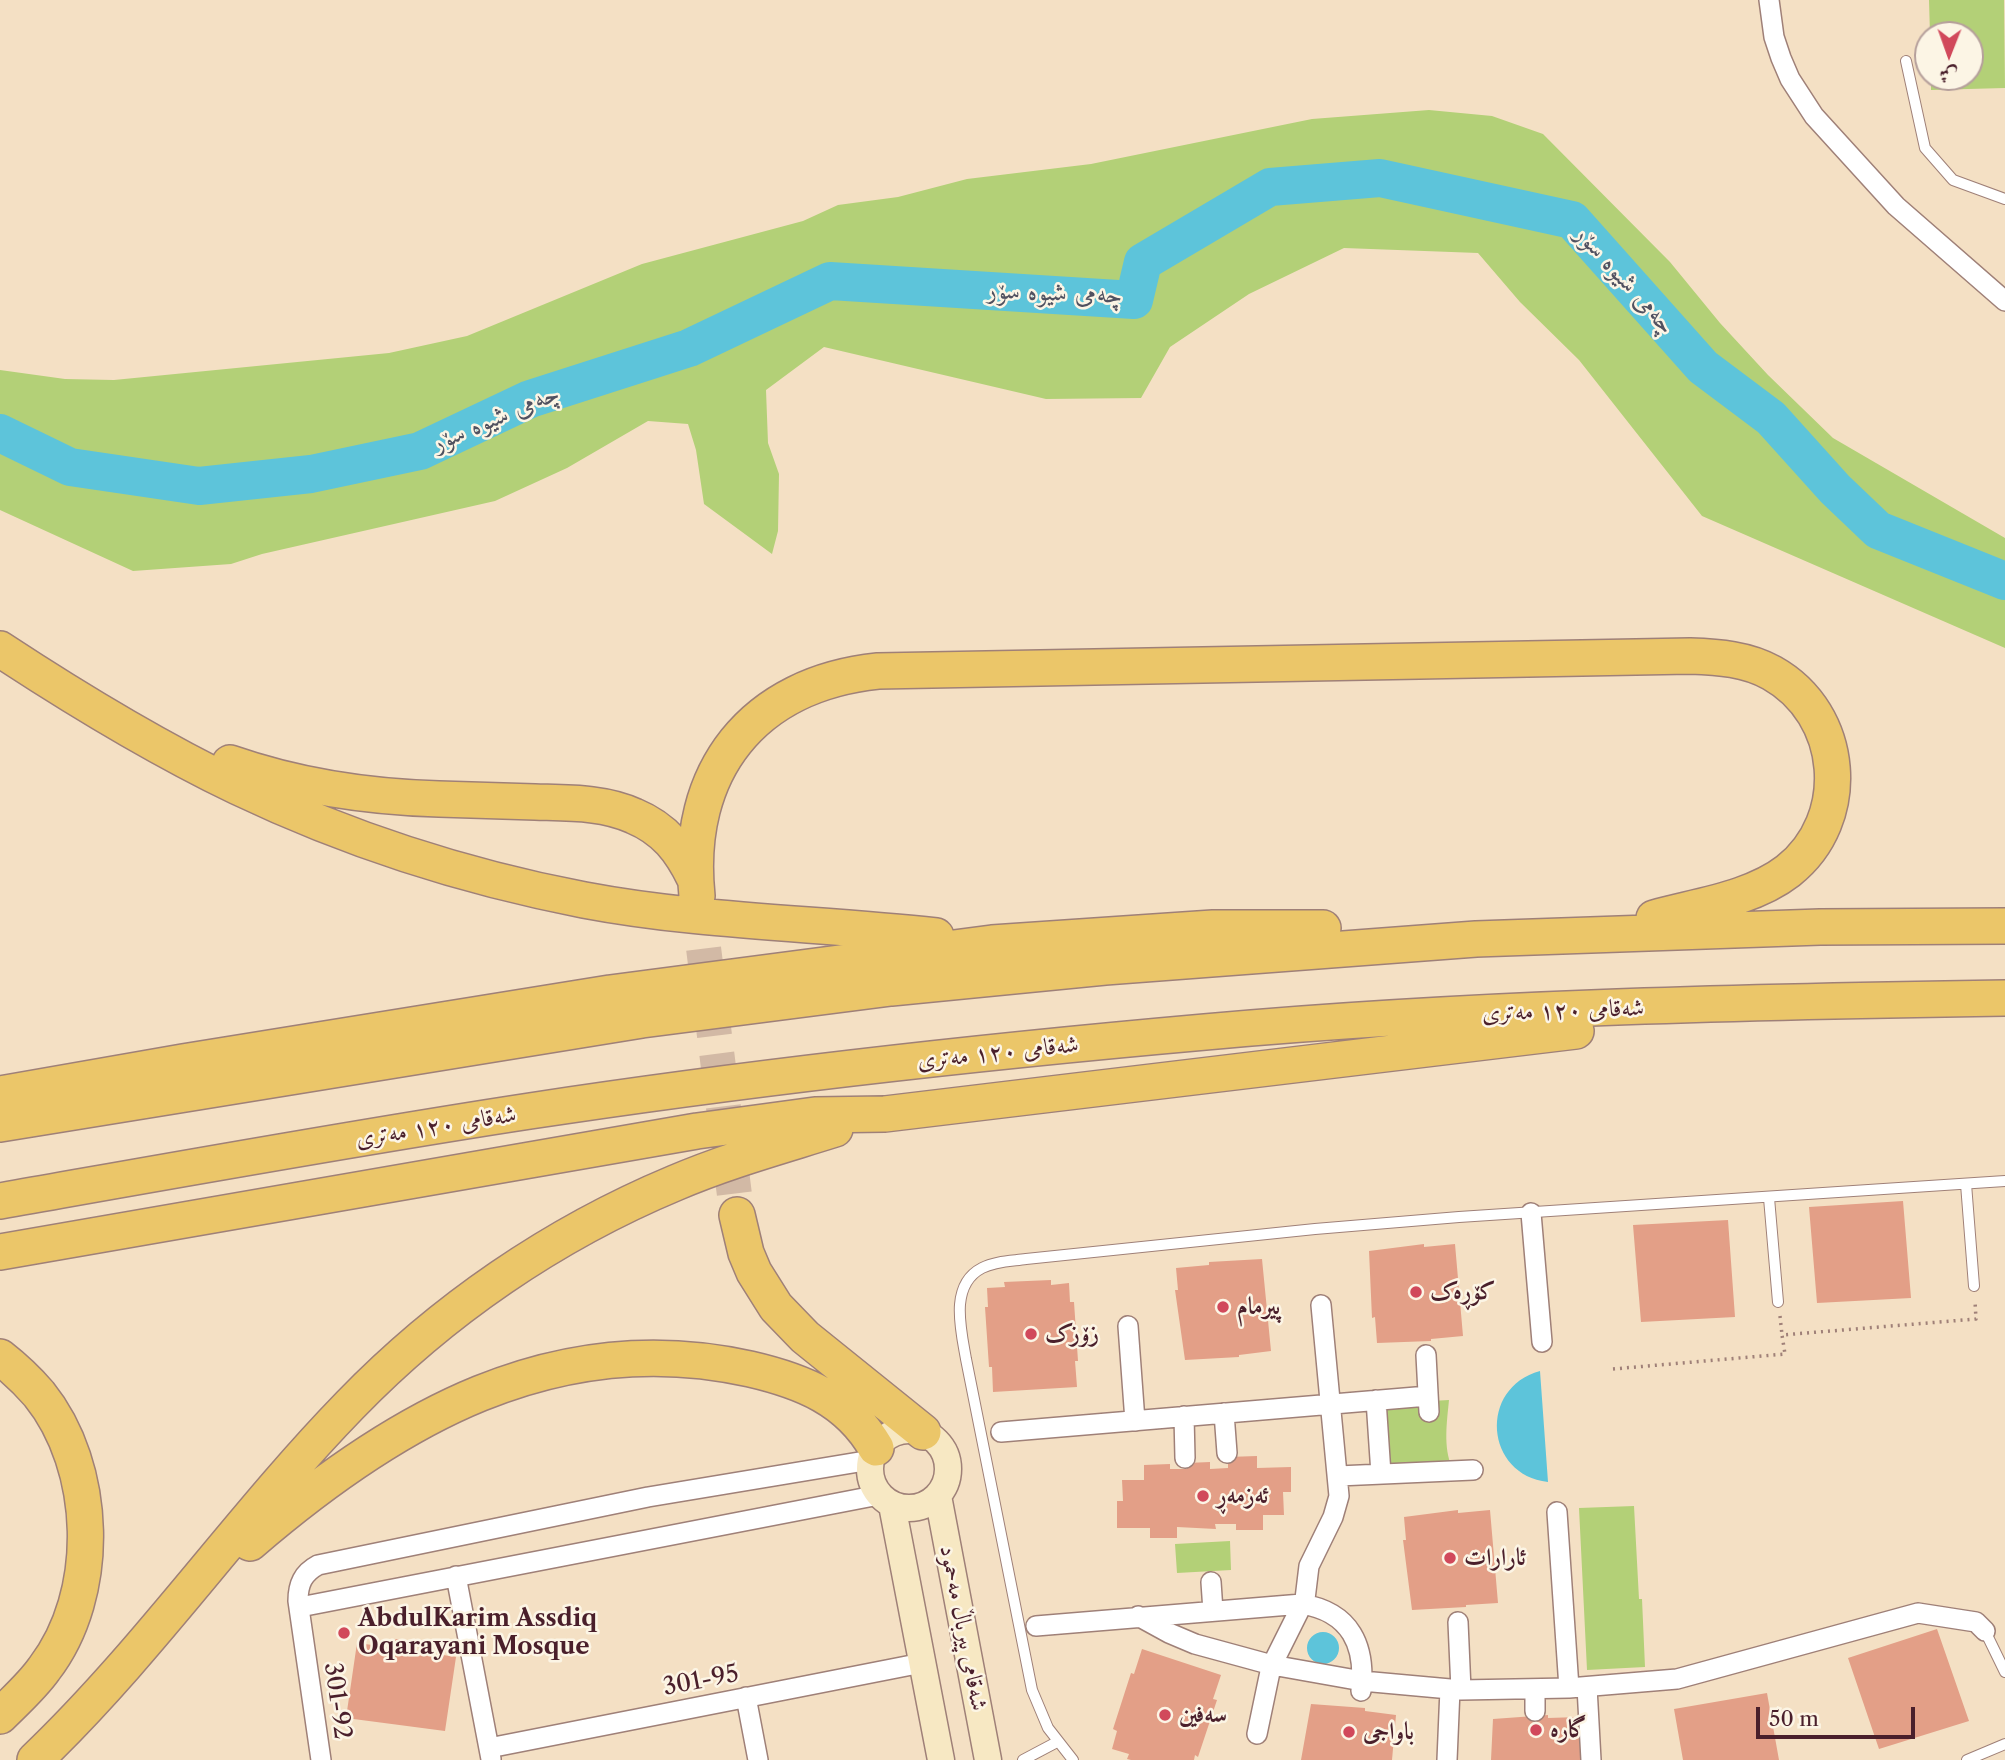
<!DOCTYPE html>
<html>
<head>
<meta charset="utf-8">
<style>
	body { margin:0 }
	#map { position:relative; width:2005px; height:1760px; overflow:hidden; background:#f4e0c4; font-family:"Libre Caslon Text",Amiri,serif }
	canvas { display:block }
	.north { position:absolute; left:1914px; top:21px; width:70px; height:70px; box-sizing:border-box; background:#fcf5e5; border:2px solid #b59f9b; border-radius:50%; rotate:181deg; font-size:19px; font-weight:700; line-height:28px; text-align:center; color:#4a1f2b }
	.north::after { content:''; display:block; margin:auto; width:24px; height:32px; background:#d1495b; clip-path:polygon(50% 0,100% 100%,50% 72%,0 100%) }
	.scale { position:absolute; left:1756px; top:1707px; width:159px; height:32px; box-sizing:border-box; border:4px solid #4a1f2b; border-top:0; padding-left:9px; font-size:21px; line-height:24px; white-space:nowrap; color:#4a1f2b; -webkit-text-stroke:5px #fcf5e5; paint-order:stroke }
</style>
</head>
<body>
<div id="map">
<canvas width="2005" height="1760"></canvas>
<div class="north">ش</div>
<div class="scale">50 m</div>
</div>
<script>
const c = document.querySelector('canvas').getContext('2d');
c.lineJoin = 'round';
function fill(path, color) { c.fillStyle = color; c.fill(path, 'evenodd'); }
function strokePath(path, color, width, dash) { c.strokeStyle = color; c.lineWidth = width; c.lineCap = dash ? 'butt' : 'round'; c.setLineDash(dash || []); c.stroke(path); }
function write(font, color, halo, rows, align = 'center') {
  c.font = font + ' "Libre Caslon Text",Amiri,serif'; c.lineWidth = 5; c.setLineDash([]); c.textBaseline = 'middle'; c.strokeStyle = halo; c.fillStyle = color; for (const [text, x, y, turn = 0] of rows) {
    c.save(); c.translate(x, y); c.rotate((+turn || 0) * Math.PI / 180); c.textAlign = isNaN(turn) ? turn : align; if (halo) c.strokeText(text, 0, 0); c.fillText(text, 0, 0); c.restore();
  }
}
const green = new Path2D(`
	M1929,0H2004L2005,88L1931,90V77H1970V35H1930Z
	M1429,110L1492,116L1543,134L1670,262L1720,323L1768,375L1833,438L2005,538V648L1702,516L1579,360L1520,302L1478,253L1344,248L1249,294L1170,347L1141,398L1046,399L824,347L766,390L768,443L779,474L778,531L772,554L704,504L696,450L688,424L648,421L567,468L495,501L262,554L231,564L133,571L0,510V370L65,379L114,380L389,353L467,336L642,264L803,221L838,205L898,197L967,179L1091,164L1312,119Z
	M1449,1400C1447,1421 1443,1448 1452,1467L1383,1469L1378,1404Z
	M1634,1506L1639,1599H1642L1645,1667L1587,1670L1579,1508Z
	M1230,1541L1231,1570L1177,1573L1175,1544Z`);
const water = new Path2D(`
	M1540,1371L1548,1482C1485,1475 1478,1388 1540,1371Z
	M1307 1648a16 16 0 1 1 32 0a16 16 0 1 1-32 0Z`);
const river = new Path2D(`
	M0,433L70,467L199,486L311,474L420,451L530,399L689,348L830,281L1134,300L1143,262L1270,187L1380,178L1572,220L1703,367L1771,418L1835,489L1878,530L2005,581`);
const building = new Path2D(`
	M1903,1201L1911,1298L1817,1303L1809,1207Z
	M1728,1220L1735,1317L1641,1322L1633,1225Z
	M1424,1244V1247L1455,1244L1463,1336L1431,1339V1341L1377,1343L1375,1317L1372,1318L1369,1251Z
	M1262,1259L1271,1351L1239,1355V1357L1185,1360L1175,1290H1178L1176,1268L1209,1265V1262Z
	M1051,1280V1285L1069,1283L1070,1302H1074L1078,1361H1075L1077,1387L993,1392L992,1367H989L985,1307H988L987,1288L1005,1287L1004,1282Z
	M1257,1456V1468L1291,1467V1492H1283L1284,1515H1263V1530H1236V1524H1215L1216,1529L1177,1527V1538H1150V1528H1117V1501H1123L1122,1480H1144V1465L1170,1464V1469H1187V1463L1210,1462V1469L1228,1468V1457Z
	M1458,1510V1513L1490,1510L1498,1603L1466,1605V1607L1412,1610L1403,1540H1406L1404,1517Z
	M1937,1629L1969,1721L1879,1749L1848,1658Z
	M396,1639H402L407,1642L411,1650L456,1657L445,1731L346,1718L357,1643L388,1647Z
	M1142,1649L1221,1675L1213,1699L1217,1700L1198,1757L1195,1755L1194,1760H1131L1127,1759L1129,1754L1112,1749L1117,1731L1113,1729L1131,1673L1134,1674Z
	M1767,1693L1779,1760H1683L1674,1709Z
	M1311,1704L1365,1708V1711L1396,1715L1392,1760H1301Z
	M1548,1715V1718L1579,1717L1581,1760H1491L1493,1719Z`);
const highwayTunnel = new Path2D(`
	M697,896L737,1215`);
const path = new Path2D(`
	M1780,1316L1782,1335
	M1613,1369L1785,1354L1782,1335L1976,1319L1975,1301`);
const lane = new Path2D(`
	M1906,61L1925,148L1953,180L2005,199
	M1966,1184L1974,1286
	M1769,1198L1778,1302
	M1985,1631L2005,1672
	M1023,1760L1057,1742
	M1073,1760L1048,1728L1032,1690L966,1359C961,1330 949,1285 982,1268C995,1261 1012,1261 1026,1259L1315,1229L1459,1217L2005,1181
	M1967,1760L2005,1744`);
const street = new Path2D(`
	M1769,0L1774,37L1781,58L1790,79L1814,116L1896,206L2005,301
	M1531,1213L1542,1342
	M1128,1326L1135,1421
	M1426,1355L1429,1412
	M1376,1400L1381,1474
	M1224,1413L1227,1453
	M1184,1416L1185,1458
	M1001,1432L1428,1396
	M1338,1476L1473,1470
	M1557,1512L1569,1688
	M456,1576L491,1759
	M1211,1582L1213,1611
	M300,1607L879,1495
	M1138,1616L1169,1633L1195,1644L1272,1665L1362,1681L1461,1690L1569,1688L1677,1679L1918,1613L1976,1622L1985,1631
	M1458,1622L1461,1690
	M1036,1626L1302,1604C1351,1612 1366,1646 1361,1691
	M1587,1687L1591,1760
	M1535,1690V1711
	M746,1697L758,1760
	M1257,1734L1271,1667L1305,1599L1309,1566L1333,1517L1339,1496L1321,1305
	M489,1748L922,1663
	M321,1760L298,1601C298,1584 303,1573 318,1565L648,1497L871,1460
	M1447,1760L1450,1689`);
const secondary = new Path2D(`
	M870 1469a39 39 0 1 1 78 0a39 39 0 1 1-78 0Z
	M938,1496L988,1760
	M892,1505L941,1760`);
const highway = new Path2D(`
	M0,649C76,699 155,747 238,787C347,839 465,877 584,900C700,922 819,923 936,936
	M230,763C296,786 369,797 439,799C471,800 503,801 535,802C568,803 604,802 634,816C665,829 681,850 695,879
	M697,896C684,771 753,684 878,671L1690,656C1719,657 1747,659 1772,673C1845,714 1854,819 1788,871C1752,899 1697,906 1654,918
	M0,1094L183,1062L610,993L992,943L1213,928H1323
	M0,1124L642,1020L891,988L1105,967L1476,939L1820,927L2005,926
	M0,1201C176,1170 353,1138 530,1111C754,1077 979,1052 1205,1032C1470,1008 1738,1002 2005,998
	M737,1215L746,1253L754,1272L776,1307L805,1337L923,1432
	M0,1252L697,1131L815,1115L885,1114L1576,1031
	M0,1357C14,1368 27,1380 39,1394C98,1467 102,1594 44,1669C32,1686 15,1701 0,1716
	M250,1543C393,1420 554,1325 750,1369C802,1381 848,1399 876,1448
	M35,1760C149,1651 240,1518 350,1405C442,1310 553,1234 675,1183C726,1161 781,1146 835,1129`);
const markers = [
	[1416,1292,7,"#d1495b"],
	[1223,1307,7,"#d1495b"],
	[1031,1334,7,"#d1495b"],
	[1203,1496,7,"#d1495b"],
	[1450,1558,7,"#d1495b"],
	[344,1633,7,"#d1495b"],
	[1165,1715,7,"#d1495b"],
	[1536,1730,7,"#d1495b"],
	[1349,1732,7,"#d1495b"]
];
const streetNames = [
	["شەقامی ١٢٠ مەتری",1563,1011,-2],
	["شەقامی ١٢٠ مەتری",998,1053,-6],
	["شەقامی ١٢٠ مەتری",436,1127,-9],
	["شەقامی پیرباڵ مەحمود",963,1628,79],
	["301-95",701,1681,-11],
	["301-92",337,1701,82]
];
const poiNames = [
	["کۆڕەک",1430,1292],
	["پیرمام",1237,1307],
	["زۆزک",1045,1334],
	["ئەزمەڕ",1217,1496],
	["ئارارات",1464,1558],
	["AbdulKarim Assdiq",358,1619],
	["Oqarayani Mosque",358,1647],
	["سەفین",1179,1715],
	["گارە",1550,1730],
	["باواجی",1363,1732]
];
const waterNames = [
	["چەمی شیوە سۆر",1625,280,48],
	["چەمی شیوە سۆر",1055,293,2],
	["چەمی شیوە سۆر",496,418,-23]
];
fill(green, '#b3d077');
fill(water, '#5dc4da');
strokePath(river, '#5dc4da', 38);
fill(building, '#e39f87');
strokePath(highwayTunnel, '#d2b9a5', 35, [35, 18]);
strokePath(lane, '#9f8078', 12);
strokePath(street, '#9f8078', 22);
strokePath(secondary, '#9f8078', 29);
strokePath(highway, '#9f8078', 38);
strokePath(path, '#9f8078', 3.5, [2, 5]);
strokePath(lane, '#fff', 10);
strokePath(street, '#fff', 19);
strokePath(secondary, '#f7e8c3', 26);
strokePath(highway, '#ebc669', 35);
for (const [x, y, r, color] of markers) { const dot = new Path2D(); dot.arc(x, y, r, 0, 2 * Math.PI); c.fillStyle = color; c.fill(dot); strokePath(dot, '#fcf5e5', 2.5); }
write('24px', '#4a1f2b', '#fcf5e5', streetNames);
write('bold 24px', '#4a1f2b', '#fcf5e5', poiNames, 'left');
write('italic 26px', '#505160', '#fcf5e5', waterNames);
</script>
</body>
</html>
